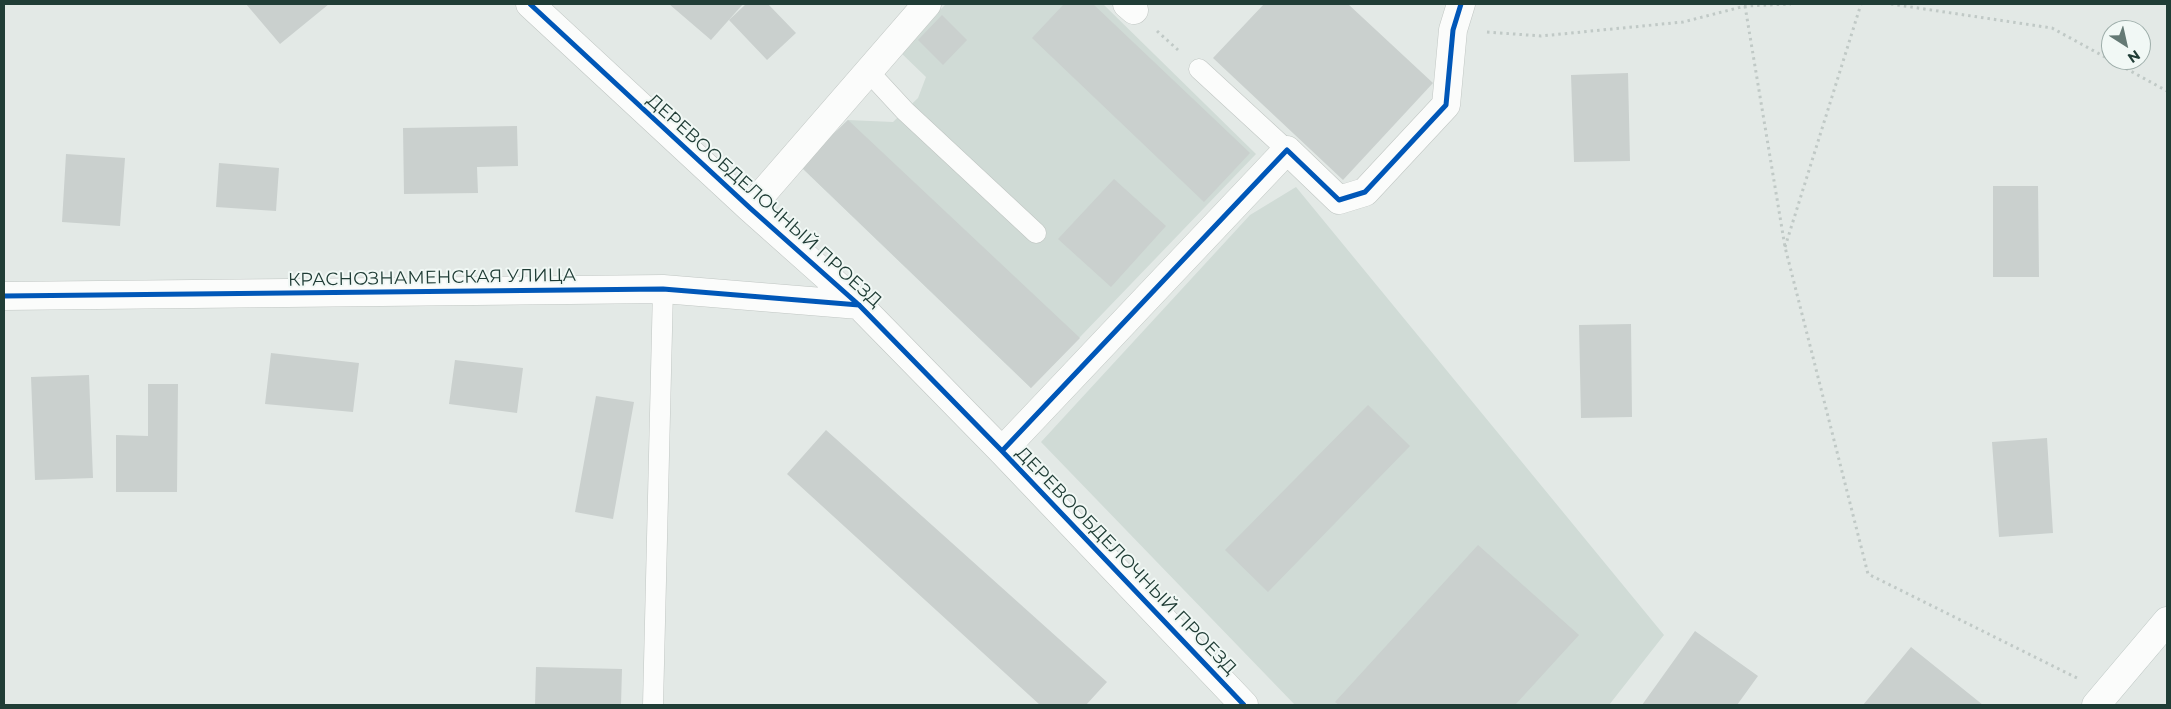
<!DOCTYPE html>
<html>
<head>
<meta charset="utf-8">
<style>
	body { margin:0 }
	#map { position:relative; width:2171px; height:709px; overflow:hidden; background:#e3e9e6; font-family:Montserrat,sans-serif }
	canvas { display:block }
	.frame { position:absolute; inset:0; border:5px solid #203d36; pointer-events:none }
	.north { position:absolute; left:2101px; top:20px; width:50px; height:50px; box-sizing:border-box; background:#f1f8f5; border:1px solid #9dada9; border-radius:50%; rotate:145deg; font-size:14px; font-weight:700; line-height:20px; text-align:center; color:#203d36 }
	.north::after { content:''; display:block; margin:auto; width:18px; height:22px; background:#647974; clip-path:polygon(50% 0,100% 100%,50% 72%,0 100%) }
</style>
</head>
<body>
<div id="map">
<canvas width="2171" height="709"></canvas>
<div class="frame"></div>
<div class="north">N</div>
</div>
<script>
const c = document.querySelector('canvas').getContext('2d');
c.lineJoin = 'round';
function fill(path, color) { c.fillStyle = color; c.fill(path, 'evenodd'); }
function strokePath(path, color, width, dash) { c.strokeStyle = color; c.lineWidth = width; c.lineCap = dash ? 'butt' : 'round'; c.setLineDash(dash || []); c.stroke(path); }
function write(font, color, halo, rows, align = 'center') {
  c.font = font + ' Montserrat,sans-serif'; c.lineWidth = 4; c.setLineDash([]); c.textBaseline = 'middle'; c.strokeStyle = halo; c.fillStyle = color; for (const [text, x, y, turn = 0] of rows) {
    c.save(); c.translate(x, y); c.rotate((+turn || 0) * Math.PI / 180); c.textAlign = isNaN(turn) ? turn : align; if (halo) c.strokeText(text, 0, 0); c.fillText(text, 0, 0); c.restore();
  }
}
const built = new Path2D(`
	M946,4H1103L1256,154L1031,388L800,166L848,120L893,122L918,98L926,77L899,51Z
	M1296,187L1664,635L1609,705H1295L1041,442L1250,215Z`);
const building = new Path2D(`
	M246,4H329L280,44Z
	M669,4H743L711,40Z
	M746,4H768L796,33L767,60L729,20Z
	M1064,4H1093L1250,153L1204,202L1032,38Z
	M1264,4H1348L1433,83L1343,180L1213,58Z
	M942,15L967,40L943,65L918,40Z
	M1628,73L1630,161L1574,162L1571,75Z
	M848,120L1080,338L1031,388L800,166Z
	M517,126L518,166L477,167L478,193L404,194L403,128Z
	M66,154L125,158L120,226L62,222Z
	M219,163L279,168L276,211L216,207Z
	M1114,179L1166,226L1111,287L1058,239Z
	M1993,186H2038L2039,277H1993Z
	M1631,324L1632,417L1581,418L1579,325Z
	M271,353L359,363L353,412L265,404Z
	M455,360L523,368L517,413L449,404Z
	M89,375L93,478L35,480L31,377Z
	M148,384H178L177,492H116V435L148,436Z
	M596,396L634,402L613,519L575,512Z
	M1368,405L1410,446L1268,592L1225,550Z
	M826,430L1107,682L1086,705H1040L787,474Z
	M2047,438L2053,533L1999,537L1992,442Z
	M1478,545L1579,635L1515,705H1339L1335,702Z
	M1695,631L1758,676L1737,705H1642Z
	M1911,647L1983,705H1863Z
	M536,667L622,669L621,705H535Z`);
const path = new Path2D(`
	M1891,4L2052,28L2167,91
	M1745,6L1785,247L1868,574L2077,678
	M1157,31L1178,50
	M1487,32L1541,36L1683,22L1745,6L1791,4
	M1785,247L1861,4`);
const lane = new Path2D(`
	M1199,69L1287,150
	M868,71L905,111L1036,233
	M653,705L663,289`);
const street = new Path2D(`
	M530,4L750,208L859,305L1002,451L1244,705
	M1127,4L1134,10
	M750,208L927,4
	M4,296L663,289L859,305
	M1002,451L1287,150L1339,200L1365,192L1446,105L1453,30L1461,4`);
const secondary = new Path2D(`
	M2096,705L2167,621`);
const cycleway = new Path2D(`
	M530,4L750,208L859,305L1002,451L1244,705
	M4,296L663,289L859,305
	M1002,451L1287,150L1339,200L1365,192L1446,105L1453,30L1461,4`);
const streetNames = [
	["ДЕРЕВООБДЕЛОЧНЫЙ ПРОЕЗД",764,201,42],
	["КРАСНОЗНАМЕНСКАЯ УЛИЦА",432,278,-1],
	["ДЕРЕВООБДЕЛОЧНЫЙ ПРОЕЗД",1126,561,46]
];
fill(built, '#d0dbd6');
fill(building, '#cad0ce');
strokePath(lane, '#c0c6c3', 21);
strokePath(street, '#c0c6c3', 29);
strokePath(secondary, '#bec7c4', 29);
strokePath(path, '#c0c9c6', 3, [2.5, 4]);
strokePath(lane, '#fbfcfb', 20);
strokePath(street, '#fbfcfb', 28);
strokePath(secondary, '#fbfcfb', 28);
strokePath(cycleway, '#0057b8', 5);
write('18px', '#203d36', '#f1f8f5', streetNames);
</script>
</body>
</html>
